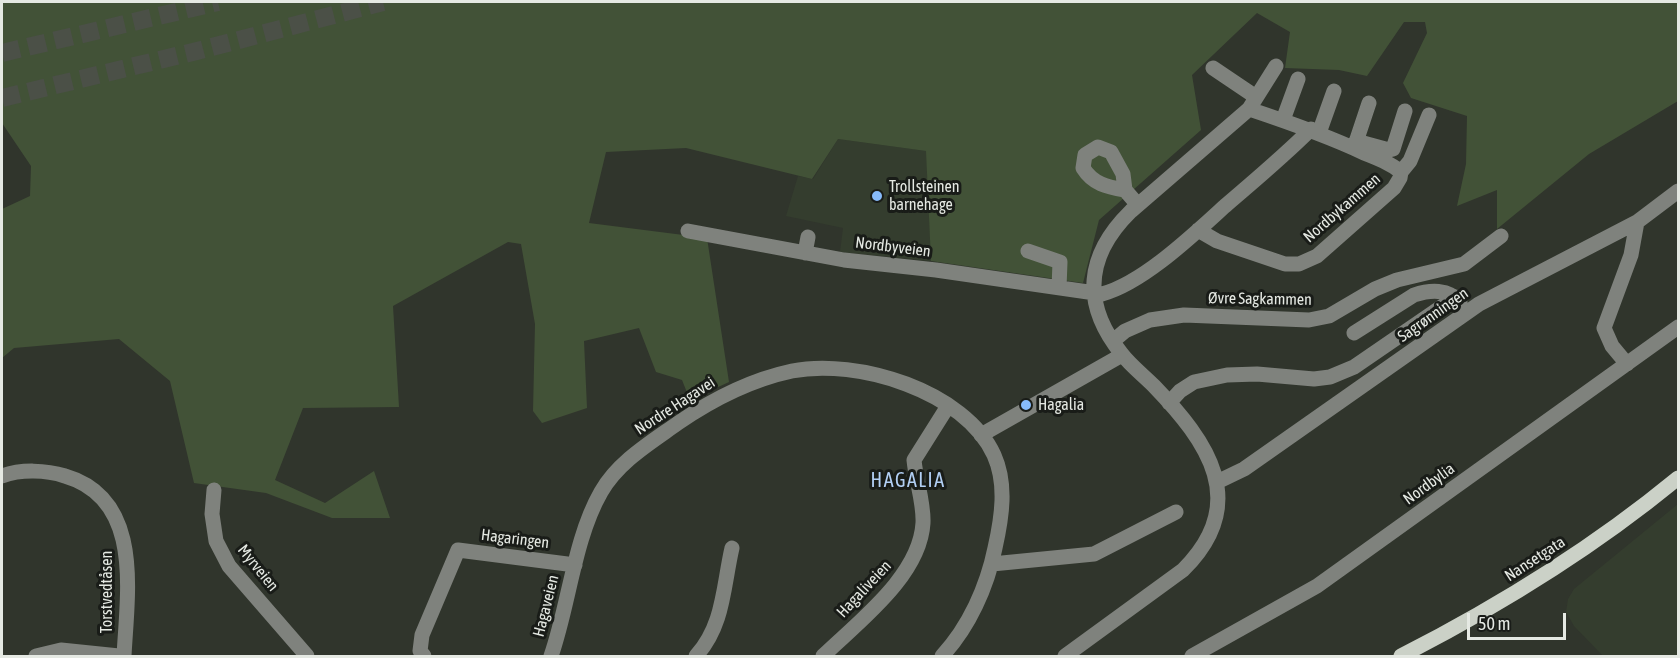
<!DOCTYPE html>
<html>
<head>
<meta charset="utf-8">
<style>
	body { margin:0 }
	#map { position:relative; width:1680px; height:658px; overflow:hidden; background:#30352c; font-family:"Asap Condensed",sans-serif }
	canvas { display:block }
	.frame { position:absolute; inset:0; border:3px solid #e5e9e3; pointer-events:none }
	.scale { position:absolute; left:1467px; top:613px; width:99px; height:27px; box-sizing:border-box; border:3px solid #e5e9e3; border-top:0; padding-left:8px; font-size:18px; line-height:21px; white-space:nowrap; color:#e5e9e3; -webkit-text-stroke:4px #191c18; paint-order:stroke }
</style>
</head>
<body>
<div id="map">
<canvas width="1680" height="658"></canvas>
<div class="frame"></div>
<div class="scale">50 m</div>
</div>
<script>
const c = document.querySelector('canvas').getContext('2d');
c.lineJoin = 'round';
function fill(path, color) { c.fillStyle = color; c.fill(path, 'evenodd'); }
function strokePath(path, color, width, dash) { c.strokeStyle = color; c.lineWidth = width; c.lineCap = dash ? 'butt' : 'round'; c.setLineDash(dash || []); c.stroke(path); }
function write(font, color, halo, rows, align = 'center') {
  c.font = font + ' "Asap Condensed",sans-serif'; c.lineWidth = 6; c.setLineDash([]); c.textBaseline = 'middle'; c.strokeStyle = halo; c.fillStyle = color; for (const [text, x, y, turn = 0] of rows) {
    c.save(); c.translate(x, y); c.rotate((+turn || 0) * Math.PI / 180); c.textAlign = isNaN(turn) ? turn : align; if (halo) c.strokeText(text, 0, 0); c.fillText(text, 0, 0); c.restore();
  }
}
const built = new Path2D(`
	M838,139L927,151L931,261L840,252L843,228L786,216L798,176L813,179Z
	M1678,504V656H1603L1574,626L1566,612L1568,599L1574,589Z`);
const green = new Path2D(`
	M2,2H1678V101L1589,154L1497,229V190L1457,206L1466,164L1467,116L1411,98L1403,83L1427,33L1425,22H1404L1367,76L1339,70L1285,68L1290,32L1257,13L1192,75L1201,130L1099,220L1083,283L931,261L926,151L838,139L812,179L686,148L606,152L589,223L707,238L729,382L690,400L682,380L656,372L639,328L584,341L587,408L542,423L533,411L535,324L521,244L508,242L393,306L399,407L303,408L275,480L325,503L374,471L390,518H332L266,493L194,483L170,381L119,339L14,348L2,358V209L30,196L31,166L2,123Z`);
const highwayTunnel = new Path2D(`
	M2,53L218,2
	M2,98L197,51L383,2`);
const minor = new Path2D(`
	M1213,68L1256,97
	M1283,120L1298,79
	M1319,133L1334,91
	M1356,141L1389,150L1393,149L1405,111
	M1354,148L1369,103
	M1401,172L1410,161L1429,115
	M1125,190C1107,187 1093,184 1083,168L1085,155L1098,147L1111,152L1123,174L1125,190L1138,205
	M1198,230L1217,241L1285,264H1299L1317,256L1394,188L1400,178L1401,172C1390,163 1377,158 1364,153C1326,135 1288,122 1249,109
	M688,231L844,260L936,270L1102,294C1143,283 1193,235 1225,206C1254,181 1284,156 1311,129
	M1028,251L1060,262L1059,288
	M805,253L808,237
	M1354,333L1414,295C1429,290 1449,288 1460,303
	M1113,341L1125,331L1150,320L1184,315L1309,320L1329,316L1375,289L1397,280L1464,264L1501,236
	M1627,364L1612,346L1604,328L1631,255L1637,222
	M1169,403L1180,391L1194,382L1227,375L1257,374L1314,379L1330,377L1354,367L1456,297
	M981,435L1122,355
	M2,476C21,469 46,470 65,476C144,499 127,594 124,656
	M1217,482L1244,469L1479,304L1637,222L1678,191
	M214,490L212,514L216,541L229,566L307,656
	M992,564L1094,554L1176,512
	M36,656L61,650L119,656
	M424,656L420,651L422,635L458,550L575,565
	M551,656C569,605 574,539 601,492C618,462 650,443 678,423C713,399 750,380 792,371C857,358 965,391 994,455C1007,484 1002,517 995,548C987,587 969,627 942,656
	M696,656C724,625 723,587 732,548
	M823,656C858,622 920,576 923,523C924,503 916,481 914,460L948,406
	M1065,656L1183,570C1251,503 1208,442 1154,386C1143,375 1130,365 1121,353C1081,303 1086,255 1131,211L1249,109L1276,66
	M1192,656L1317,586L1678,327`);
const major = new Path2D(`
	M1401,656C1499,606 1593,548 1678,478`);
const markers = [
	[877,196,6,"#87bbfb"],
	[1026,405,6,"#87bbfb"]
];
const poiNames = [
	["Trollsteinen",889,187],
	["barnehage",889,205],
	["Hagalia",1038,405]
];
const streetNames = [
	["Nordbykammen",1342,208,-41],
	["Nordbyveien",893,247,7],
	["Øvre Sagkammen",1260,299,1],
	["Sagrønningen",1433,315,-35],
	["Nordre Hagavei",675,406,-33],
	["Nordbylia",1429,484,-36],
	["Hagaringen",515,539,7],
	["Nansetgata",1535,559,-33],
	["Myrveien",258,568,51],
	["Hagaliveien",864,589,-47],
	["Torstvedtåsen",107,592,-90],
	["Hagaveien",546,606,-76]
];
const quarterNames = [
	["HAGALIA",908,481]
];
fill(built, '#343d2e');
fill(green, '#425237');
strokePath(highwayTunnel, '#4b5047', 18, [18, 9]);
strokePath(minor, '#7f827d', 15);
strokePath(major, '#cbd1c7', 15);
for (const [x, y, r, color] of markers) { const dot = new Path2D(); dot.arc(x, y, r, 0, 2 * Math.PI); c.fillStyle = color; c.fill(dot); strokePath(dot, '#191c18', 2); }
write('16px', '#e5e9e3', '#191c18', poiNames, 'left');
write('16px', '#e5e9e3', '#191c18', streetNames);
c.letterSpacing = '1.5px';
write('20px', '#b2cff4', '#191c18', quarterNames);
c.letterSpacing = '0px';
</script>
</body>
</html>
